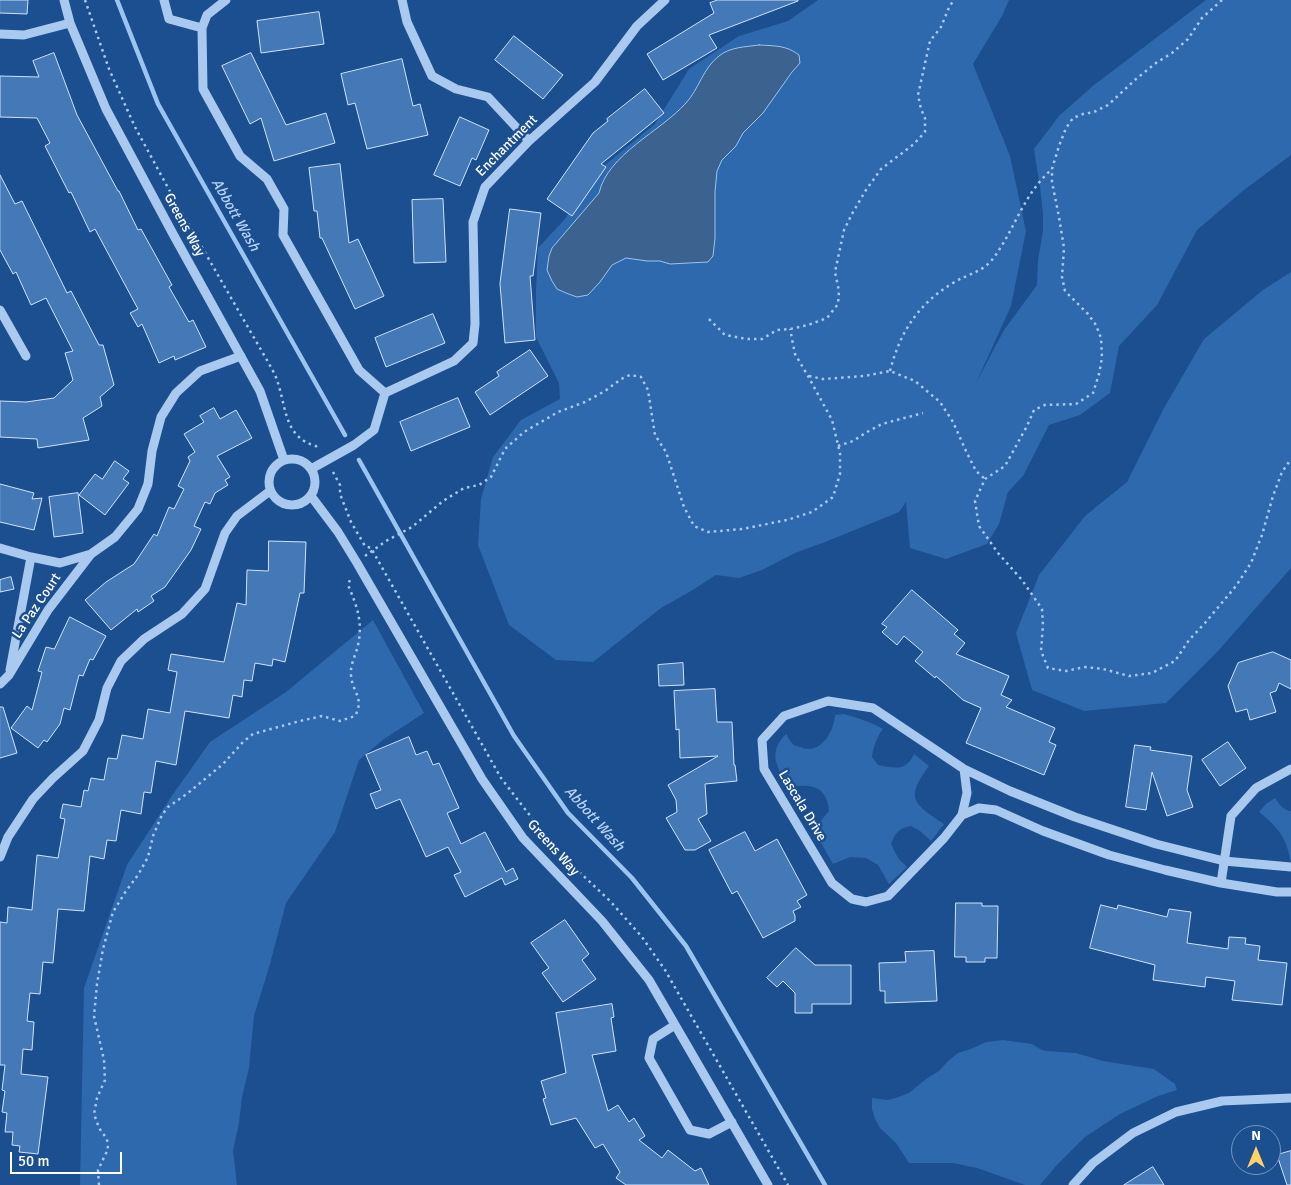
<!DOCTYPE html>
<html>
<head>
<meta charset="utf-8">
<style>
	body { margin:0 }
	#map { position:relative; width:1291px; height:1185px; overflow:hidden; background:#1b4f8f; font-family:Signika,sans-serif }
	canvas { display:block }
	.north { position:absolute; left:1231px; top:1125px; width:50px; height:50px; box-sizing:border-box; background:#1b4f8f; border:1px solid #7695bc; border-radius:50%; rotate:0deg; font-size:14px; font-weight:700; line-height:20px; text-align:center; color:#fff }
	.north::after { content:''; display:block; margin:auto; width:18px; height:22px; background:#ffd166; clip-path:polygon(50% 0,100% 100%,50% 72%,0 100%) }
	.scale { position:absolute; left:10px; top:1152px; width:112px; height:22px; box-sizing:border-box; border:2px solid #fff; border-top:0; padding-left:6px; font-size:15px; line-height:18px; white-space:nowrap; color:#fff; -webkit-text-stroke:4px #1b4f8f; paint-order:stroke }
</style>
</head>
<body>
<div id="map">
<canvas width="1291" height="1185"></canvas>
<div class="north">N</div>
<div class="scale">50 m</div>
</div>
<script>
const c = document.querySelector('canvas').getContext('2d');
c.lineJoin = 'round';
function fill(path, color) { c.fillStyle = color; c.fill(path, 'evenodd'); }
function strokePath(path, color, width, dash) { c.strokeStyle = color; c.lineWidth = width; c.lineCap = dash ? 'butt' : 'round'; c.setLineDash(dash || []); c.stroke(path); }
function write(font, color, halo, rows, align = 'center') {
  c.font = font + ' Signika,sans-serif'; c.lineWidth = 5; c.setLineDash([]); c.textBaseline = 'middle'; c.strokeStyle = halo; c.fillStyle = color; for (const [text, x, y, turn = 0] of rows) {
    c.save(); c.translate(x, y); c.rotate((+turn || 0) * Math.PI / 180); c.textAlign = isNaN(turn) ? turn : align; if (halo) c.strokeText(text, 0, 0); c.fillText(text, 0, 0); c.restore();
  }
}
const green = new Path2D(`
	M818,0H1009L1002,16L973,64L1010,156L1026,231L1011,306L976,383L1004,330L1037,285L1038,260L1043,231V214L1040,187L1034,149L1059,116L1094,85L1206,0H1291V155L1244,190L1197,230L1157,305L1119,346L1110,393L1080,415L1049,425L1023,476L1008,492L999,524L987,544L946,559L910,548L906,502L899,512L825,542L795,553L762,570L739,578L716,575L691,591L661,608L593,662L556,660L509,625L478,545L481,499L493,457L521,420L560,399L559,383L536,337V290L538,248L564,220L600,169L655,124L689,69L739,36L788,21Z
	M1291,272V568L1218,651L1166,703L1084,711L1032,690L1016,633L1039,575L1085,516L1127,482L1164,408L1204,339L1263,290Z
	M373,620L424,713L384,739L359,760L335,832L286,903L270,964L254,1016L249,1068L242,1097L239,1123L233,1150L237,1185H80L84,988L127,865L171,797L210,742L286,692Z
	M844,714C858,718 871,722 883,729C876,738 874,746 872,757L878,765C894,768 906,772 914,754L929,766C904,799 914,804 944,824L931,841L920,831L911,826C899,828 895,833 891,844L898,858L907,867L889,884L878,865L866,858L850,857L833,864L812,827L819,823L829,811C827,785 810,784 789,787C777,767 767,753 786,734C788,737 790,742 793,744C793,745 799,747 800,747C820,756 834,732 835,715Z
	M1275,798C1279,804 1284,811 1291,811V864C1287,838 1279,828 1259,812L1266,804Z
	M1003,1040L1032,1044L1040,1049L1046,1051L1076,1053L1103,1061L1154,1069L1175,1084L1177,1090L1158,1096L1120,1114L1085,1137L1056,1166L1040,1185H1025L977,1168L953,1163H909L896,1143L880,1128L875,1119L872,1109V1098L887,1100L896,1098L909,1093L926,1079L939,1071L948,1061L958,1053L971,1049L986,1042Z`);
const water = new Path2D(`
	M759,45C775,46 786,45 799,55L800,63L792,72L763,113L743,133L736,146L722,160L717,171L715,192V238L713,256L708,262L670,264L660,261H647L626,258L612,265L600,282L588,295L577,297L566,293L557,289L552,281L547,270L549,256L552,248L599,193C608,154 660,132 686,103C699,89 703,68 719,56C730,47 745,47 759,45Z`);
const stream = new Path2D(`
	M117,0L158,104L345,435
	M359,460L514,736L568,813L632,878L686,946L825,1185`);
const building = new Path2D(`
	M0,0H28L27,14L0,13Z
	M718,0H798V1L709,35L717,48L663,80L647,54L714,13L710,3Z
	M319,12L324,44L261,53L257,21Z
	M514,36L563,75L543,99L495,60Z
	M54,53L77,115L118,191H119L138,230L141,229L172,285L169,287L189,322L193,320L206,347L175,360L174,356L159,363L142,324L138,327L130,313L138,309L95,229L90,232L71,192L69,193L45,146L50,143L37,118L0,117V76L39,77L33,61Z
	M251,53L286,125L326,113L335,143L274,161L261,118L250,124L222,66Z
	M402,59L413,106L420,104L428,135L367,149L355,103L348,105L341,74Z
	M645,89L664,113L601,164L606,167L572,216L547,199L593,133L608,121L607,119Z
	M460,117L489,130L476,160L472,158L460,186L434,175Z
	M340,164L349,243L358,239L384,296L355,309L322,238H320L317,211H314L309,168Z
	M0,175L15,204L22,201L67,293L71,291L99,345H103L114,385L100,397L102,406L83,418L89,440L38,448L37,439L0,437V401L26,402L54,398L73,380L65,353L73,351L46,298L31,305L16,272L13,274L0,250Z
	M443,199L446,262L414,263L412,200Z
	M510,209L541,213L533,276H530L535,340L505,343L500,284Z
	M433,314L445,343L386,367L375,338Z
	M530,350L548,376L490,415L475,392L499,376L497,372Z
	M458,398L470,427L411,451L400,422Z
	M214,408L220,419L236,410L252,438L217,456L230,477L225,480L228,485L215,493L210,504L205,502L194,526L201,529L191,550L165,587L151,596L154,601L138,612L137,609L111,630L85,600L106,582L134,564L154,534L157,536L169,507L174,509L184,489L178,486L190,461L188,457L195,452L184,434L204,422L200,416Z
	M115,461L129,471L123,479L129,483L105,515L79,495L95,474L102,479Z
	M0,484L34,493L32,499L42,498L34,530L0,522Z
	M78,493L83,533L54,537L49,497Z
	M269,541L306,542L304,593H300L285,662L273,659L272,666L255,663L252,681L244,680L242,697L233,695L229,718L185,711L176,765L156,761L151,793L144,792L141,814L121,810L116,841L107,840L104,859L90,856L84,911L58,909L53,963L43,962L40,994L30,993L27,1021L34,1022L32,1050L23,1049L21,1074L48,1077L38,1154L19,1152L20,1146L12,1145L13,1132H5L7,1113L2,1112L5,1091L2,1090L5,1065H0V922L7,923L8,907L32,910L37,855L58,858L65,819L60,818L63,804L81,807L84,790L88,791L91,778L104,780L108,758L117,759L122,735L143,739L148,709L170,713L177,672L168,670L171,654L224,662L237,603L246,605L247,570L268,571Z
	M11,577L14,589L0,592V580Z
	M912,590L958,630L954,634L965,643L956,654L1009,676L1001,695L1012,700L1006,707L1055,728L1049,742L1056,745L1044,775L966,743L981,708L963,700L936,676L935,678L915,661L923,652L904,636L897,645L882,632L887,627L882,624Z
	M70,617L106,636L93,660L90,659L83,676L79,675L70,710L64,708L60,724L47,742L44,740L38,748L11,728L27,706L32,710L42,672L38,671L46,647L54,649Z
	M1273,652L1291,660V689L1279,683L1276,691L1270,693L1276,712L1250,720L1247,709L1236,712L1228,686L1238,663Z
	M683,663L684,685L659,686L658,665Z
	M715,689L717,722H732L734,765H735L737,781L705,784L707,814L698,819L711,841L695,850H685L666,818L677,812L676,800L668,785L718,756L680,758L679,729L676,730L674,691Z
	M0,707H3L17,753L0,758Z
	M409,737L416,755L427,751L433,765L439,763L459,808L447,813L461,844L485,832L506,872L513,868L518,879L505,885L502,878L465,897L454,875L461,872L448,847L426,857L400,799L376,809L370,794L381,790L366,755Z
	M1228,742L1246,768L1220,786L1202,760Z
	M1135,745L1151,747L1150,750L1192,756L1187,790L1193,807L1167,816L1152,772L1146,810L1126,807Z
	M745,832L755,851L777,839L807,895L797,901L801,907L793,911L795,916V921L763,938L737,891L732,894L709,850Z
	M956,903H982V906H998L997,958H985V962H966V957H955Z
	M1101,905L1117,909L1118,905L1167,917L1169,909L1191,912L1187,943L1228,949L1229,937L1246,938L1245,944L1260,946L1258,960L1287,963L1282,1005L1232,1000L1235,981L1206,977L1205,987L1153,980L1155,965L1090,948Z
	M565,920L589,954L582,960L596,979L563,1002L542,973L549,968L531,943Z
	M796,948L815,965H851V1004H812V1013H795V993L783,981L777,987L767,978Z
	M934,951L937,1001L885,1003V991H880L879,963L906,962L905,952Z
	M612,1004L614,1017L611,1018L616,1051L592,1055L608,1111L618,1105L629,1122L634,1118L645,1136L639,1140L662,1158L668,1150L695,1171L701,1168L709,1185H626L616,1178L620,1172L603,1144L595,1148L576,1118L551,1125L543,1099L546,1098L541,1081L566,1073L556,1013Z
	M1291,1151V1185H1287L1277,1155Z
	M1153,1167L1164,1185H1124Z`);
const path = new Path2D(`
	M85,0L109,69L135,127L173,197L268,362C272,369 276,376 278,383C286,408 285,438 316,446L318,450
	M1222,0L1202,18L1188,39L1172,53L1156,63L1136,79L1108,105L1094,112L1083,114L1073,118L1066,128L1059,146L1052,169V182L1059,217L1064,248L1062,277L1065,291L1088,314L1096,325L1101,338L1102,358L1099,374L1093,393L1076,404L1045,405L1034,410L1027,426L1005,466L985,479L975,501L979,526L998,553L1022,580L1042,609L1043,625L1041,651L1048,668L1066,671L1085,667L1103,669L1129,676L1152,673L1175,661L1189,640L1205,623L1236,586L1251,563L1262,535L1273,496L1282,472L1291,459
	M709,319L725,335L747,339H762L777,330L790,329L808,325L827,318L838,304L839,291L835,272L844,230L853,212L866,190L881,169L914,144L925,132V118L921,109L918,95L930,41L941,27L950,5L955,0
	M890,371C900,332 918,304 953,283C969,273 983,273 995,256C1015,228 1024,194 1051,170
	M809,376L823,379L864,376L890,371L915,381L940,402L953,422L966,451L976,471L985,479
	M838,446L853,441L867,432L882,424L923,413
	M333,472L340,485V494L351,522L365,546L371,548L501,778L548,839L572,865L610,901L642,937L665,970L788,1185
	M365,556L386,541L412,527L443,501L464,488L479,485L491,477L505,449L524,432L558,412L585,402L605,391L621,379L630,375L641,377L648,390L655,435L666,452L684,507L694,526L708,532L742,529L787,520L812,512L833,497L840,474V453L832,420L808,376L795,354L790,329
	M99,1185L98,1170L108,1149L107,1139L99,1128L94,1114L97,1098L105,1080L104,1060L94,1016L97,984L103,949L113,912L126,891L138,875L148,857L153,836L162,815L168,807L188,793L223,764L243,742L253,734L300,721L322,716L340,721L355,716C365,698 352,692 351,675C350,664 356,655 358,645C363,622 357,606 348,585L351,577`);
const minor = new Path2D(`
	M64,0L70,23L106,109L173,234L260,391L284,460
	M164,0L169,19L202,28
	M226,0L207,15L202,28L203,89L240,156L267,179L284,209L283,235L359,370L385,393
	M402,0L407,22L432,76L456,89L488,97L529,141
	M0,34L24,35L70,23
	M0,310L26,356
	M385,393L454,361L473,343L475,324L473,222L485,187L529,141L595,82L637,26L665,0
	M269 482a23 23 0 1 1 46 0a23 23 0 1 1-46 0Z
	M311,469L354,445L374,430L385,393
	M311,496L338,532L357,563L482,779L523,838L602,921L649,980L768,1185
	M0,548L31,557L60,563L91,554L115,537L138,509L148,484L152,451L161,417L176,393L200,371L241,356
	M10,670L31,557
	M0,684L9,675L48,610L91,554
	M962,815L967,793L964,769
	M0,857L8,837L33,799L53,778L83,751L99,720L107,688L121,661L144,639L182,614L205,589L225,533L237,516L270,491
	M1291,867L1224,861L1156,844L1075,817L1010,791L964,769L873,708L828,701L784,716L762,740L764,769L832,883L852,899L866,902L888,896L944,838L962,815L979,808L996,810L1043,831L1109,855L1165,870L1221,883L1277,892H1291
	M1221,883L1231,816L1256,788L1291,769
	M675,1025L653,1039L649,1058L690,1130L709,1134L732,1122
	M1073,1185L1093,1163L1133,1133L1176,1112L1222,1101L1291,1098`);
const streetNames = [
	["Enchantment",507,146,-45],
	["Greens Way",184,225,61],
	["La Paz Court",37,606,-56],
	["Lascala Drive",802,806,59],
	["Greens Way",553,848,48]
];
const waterNames = [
	["Abbott Wash",235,215,60],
	["Abbott Wash",594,819,48]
];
fill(green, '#2e69ad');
fill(water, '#3c6290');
strokePath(water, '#9cc4f0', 1);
strokePath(stream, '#9cc4f0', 4.5);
fill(building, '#4478b7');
strokePath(building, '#cfe3fa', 1);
strokePath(path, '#a9c9ee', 2.5, [2.5, 4]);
strokePath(minor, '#a9c9ee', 9);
write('14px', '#fff', '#1b4f8f', streetNames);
write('italic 15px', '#b5d3f5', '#1b4f8f', waterNames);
</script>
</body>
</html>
